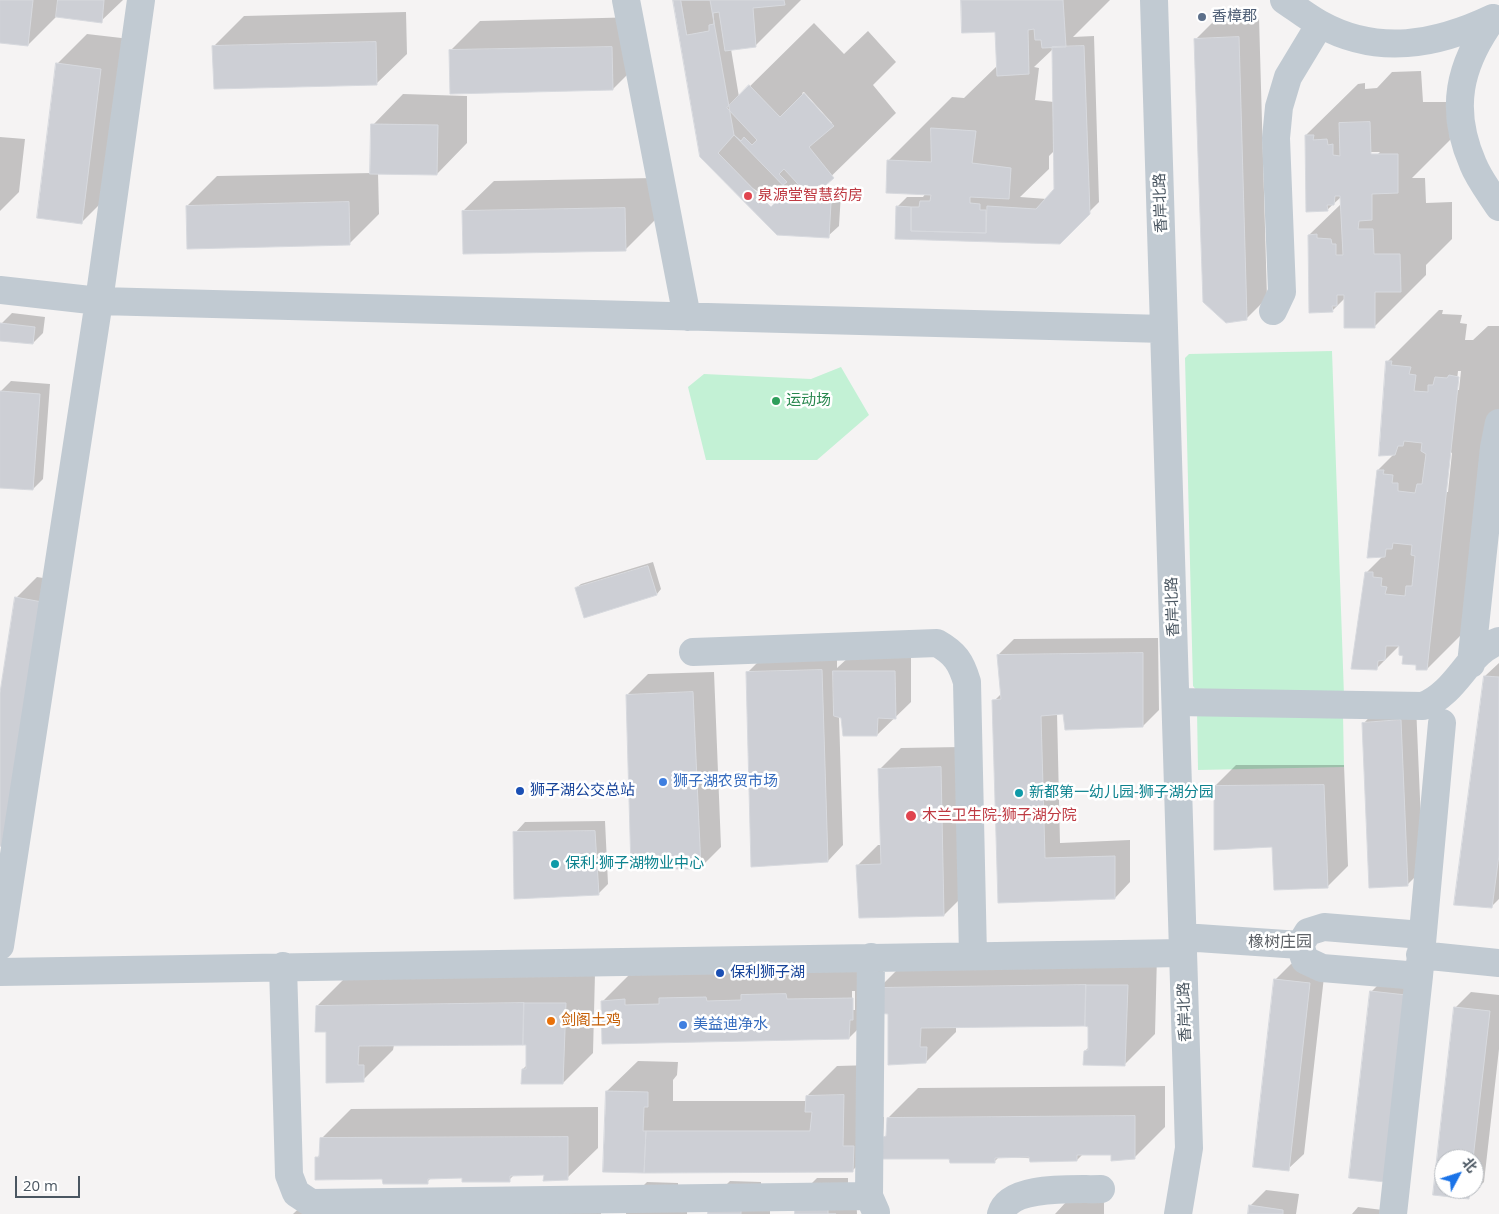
<!DOCTYPE html>
<html>
<head>
<meta charset="utf-8">
<style>
	body { margin:0 }
	#map { position:relative; width:1499px; height:1214px; overflow:hidden; background:#f5f3f3; font-family:"Open Sans","Noto Sans SC",sans-serif }
	canvas { display:block }
	.north { position:absolute; left:1434px; top:1149px; width:50px; height:50px; box-sizing:border-box; background:#fff; border:1px solid #b7bbc0; border-radius:50%; rotate:50deg; font-size:14px; font-weight:700; line-height:20px; text-align:center; color:#4a5661 }
	.north::after { content:''; display:block; margin:auto; width:18px; height:22px; background:#1a73e8; clip-path:polygon(50% 0,100% 100%,50% 72%,0 100%) }
	.scale { position:absolute; left:15px; top:1176px; width:65px; height:22px; box-sizing:border-box; border:2px solid #4a5661; border-top:0; padding-left:6px; font-size:15px; line-height:18px; white-space:nowrap; color:#4a5661; -webkit-text-stroke:4px #fff; paint-order:stroke }
</style>
</head>
<body>
<div id="map">
<canvas width="1499" height="1214"></canvas>
<div class="north">北</div>
<div class="scale">20 m</div>
</div>
<script>
const c = document.querySelector('canvas').getContext('2d');
c.lineJoin = 'round';
function fill(path, color) { c.fillStyle = color; c.fill(path, 'evenodd'); }
function strokePath(path, color, width, dash) { c.strokeStyle = color; c.lineWidth = width; c.lineCap = dash ? 'butt' : 'round'; c.setLineDash(dash || []); c.stroke(path); }
function write(font, color, halo, rows, align = 'center') {
  c.font = font + ' "Open Sans","Noto Sans SC",sans-serif'; c.lineWidth = 5; c.setLineDash([]); c.textBaseline = 'middle'; c.strokeStyle = halo; c.fillStyle = color; for (const [text, x, y, turn = 0] of rows) {
    c.save(); c.translate(x, y); c.rotate((+turn || 0) * Math.PI / 180); c.textAlign = isNaN(turn) ? turn : align; if (halo) c.strokeText(text, 0, 0); c.fillText(text, 0, 0); c.restore();
  }
}
const green = new Path2D(`
	M1332,351L1344,696L1198,692L1193,686L1185,358L1189,354Z
	M841,367L869,415L817,460H706L688,387L704,374L811,379Z
	M1197,711L1343,714L1344,767L1198,770Z`);
const shadow = new Path2D(`
	M0,0H123L101,21L57,16L28,45L0,42Z
	M675,0H801L755,46L731,49L739,97L814,23L844,54L868,31L896,62L873,85L896,113L814,193H841L839,226L828,236L702,156ZM804,92L832,123L831,124L802,93Z
	M962,0H1110L1073,37L1094,36L1099,202L1059,242L896,238L897,207L907,197H923L926,193L888,161L952,97L964,98L998,65L997,31ZM1053,49L1054,102L1035,100L1039,68L1034,67ZM1054,151L1055,190L1047,199L1020,197L1049,169V156Z
	M406,12L407,54L376,84L214,46L244,16Z
	M642,17L643,59L613,89L450,51L480,21Z
	M1259,17L1267,298L1246,319L1196,39L1216,19Z
	M87,34L130,39L111,193L81,223L57,64Z
	M1421,71L1423,102H1449L1450,140L1412,178H1425L1426,203L1452,202V239L1426,265V275L1374,327L1345,298L1332,311L1309,235L1342,203L1341,197L1327,210L1306,135L1358,84L1365,83V89L1377,88L1392,72ZM1365,152H1380L1377,155H1365Z
	M403,94L467,96V143L437,174L378,173L379,214L349,244L187,206L217,176L372,173L373,125Z
	M0,137L25,139L19,192L0,211Z
	M655,178L656,219L626,249L463,211L494,181Z
	M1439,310H1443L1442,314L1462,315L1460,323L1467,324L1465,340H1473L1488,326H1499V428L1479,617L1427,669L1404,655L1400,645L1377,668L1367,572L1383,556L1378,470L1394,454L1387,362ZM1458,371H1461L1459,390H1456ZM1450,452L1452,453L1448,492H1445Z
	M0,312V325L12,313L45,317L43,333L33,343L0,329Z
	M11,381L50,384L43,479L33,489L0,487L1,391Z
	M653,562L661,589L657,594L576,588L581,584Z
	M37,577L62,581L0,845V701L16,598Z
	M1158,638L1159,710L1143,726L1057,713L1060,843L1130,840V882L1115,898L1000,902L994,701L1002,693L998,655L1014,639Z
	M837,655V668L850,656H911V702L877,735L839,716L843,845L828,861L747,673L763,657Z
	M1499,663V899L1491,907L1485,676Z
	M714,672L721,847L701,867L627,695L648,674Z
	M1416,705L1423,869L1407,885L1364,723L1379,707Z
	M961,747L965,894L944,915L857,866L878,845H882L880,769L901,748Z
	M1236,765H1344L1348,866L1327,887L1274,846L1215,786Z
	M605,821L608,884L598,894L515,833L525,822Z
	M1157,955L1155,1034L1125,1064L1085,1051L1089,1047L1090,1025L956,1027V1032L926,1062L889,1012L879,1008L849,1038L603,1043L602,1002L633,971L883,968V984L909,958ZM852,991H855V1010H852Z
	M1291,964L1325,968L1304,1154L1288,1169L1275,980Z
	M595,973L593,1053L563,1083L523,1069L527,1065V1044L394,1045L393,1050L363,1080L328,1031L317,1006L347,976Z
	M1387,976L1421,980L1384,1181L1371,992Z
	M1471,992L1499,995V1049L1484,1182L1468,1197L1435,1193L1455,1008ZM1444,1159H1474V1189H1444Z
	M638,1061L678,1062L677,1075L673,1080V1101H807V1096L837,1066L873,1065L872,1116L884,1117L883,1139L888,1134V1118L918,1088L1165,1086V1127L1134,1158L1112,1154H1083L1077,1160L999,1157L995,1161L950,1157L884,1139L852,1171L604,1170L607,1091Z
	M598,1107V1148L567,1178L545,1174H515L509,1180L463,1177H432L427,1182L383,1178L317,1158L320,1154L321,1139L351,1109Z
	M817,1178H848V1193H856L857,1214H796V1199Z
	M730,1181L761,1182L762,1197H770V1214H709V1202Z
	M647,1182L678,1183V1198H687V1214H626V1203Z
	M1266,1190L1299,1194L1296,1214H1249L1250,1206Z
	M310,1198L351,1214H293Z
	M1104,1199V1214H1055L1067,1201Z
	M559,1200L601,1209V1214H545Z
	M1358,1207L1391,1211L1390,1214H1352Z`);
const building = new Path2D(`
	M0,0H33L28,46L0,43Z
	M58,0H104L102,23L56,17Z
	M673,0H710L734,135L800,203H831L829,238L777,235L700,157Z
	M681,0H784L785,5L753,8L756,47L725,51L719,12L713,13L714,24L709,25V31L687,35Z
	M961,0H1063L1066,47L1042,48L1041,40H1035L1034,29L1028,30L1029,74L997,76L995,32L962,33Z
	M1239,37L1247,320L1226,323L1203,302L1194,39Z
	M376,42L377,85L214,89L212,46Z
	M1084,46L1090,214L1060,244L895,239L896,206L911,207V231L986,233L987,206L1036,209L1054,189L1052,47Z
	M612,47L613,90L450,94L449,50Z
	M56,63L101,69L82,224L37,218Z
	M749,85L780,117L804,93L834,126L809,147L834,178L811,198L784,169L779,174L787,182L783,185L787,190L771,207L718,153L734,135L741,141L744,137L752,145L757,140L727,108Z
	M1370,122L1371,154H1398V193L1372,194V220L1359,221L1358,229H1373L1374,254H1400L1401,292H1375V328H1344V295H1337V306H1332L1333,312L1309,313L1308,235L1317,234V238L1331,239L1332,244H1336V255H1343L1340,196H1335L1334,205H1327L1328,211L1306,212L1305,135H1314L1313,140L1327,139L1328,145L1333,144V155L1340,156L1339,123Z
	M371,124L438,125L437,175L370,174Z
	M931,128L976,131L972,163L1011,168L1009,199L970,197V203L980,204V210H986V233L911,231V207H919L920,201H930L931,195L886,193L887,160L931,162Z
	M349,202L350,245L187,249L186,206Z
	M625,208L626,251L463,254L462,211Z
	M0,323L35,327L33,344L0,341Z
	M1386,361H1392L1391,365L1411,367L1409,374L1416,375L1414,391L1428,392V385H1433L1435,377L1447,378L1449,375L1459,377L1427,670H1416V665L1402,664L1403,656L1399,655V646H1386L1385,660L1378,661L1377,670L1351,669L1365,572H1373V577L1382,578L1381,586L1387,587L1385,594L1405,596L1406,586H1412L1415,556L1411,555L1412,545L1393,543L1392,549H1386L1385,557L1367,558L1377,470H1384L1383,474L1393,475L1392,483H1398V491L1415,493L1417,484H1422L1426,454L1421,451L1422,443L1404,441L1403,446H1398L1395,455L1379,456Z
	M0,391L40,394L33,490L0,488Z
	M648,566L657,595L584,618L575,588Z
	M15,597L42,602L4,847L0,846V693Z
	M1143,653V727L1065,730L1063,714L1041,716L1045,858L1115,856V899L998,903L992,700L1001,699L997,655Z
	M822,670L828,862L751,867L746,672Z
	M833,671H895L896,719L878,718L877,736H843L841,718L834,716Z
	M1484,676L1499,677V855L1492,908L1454,905Z
	M693,692L701,869H631L626,695Z
	M1401,720L1408,886L1369,888L1362,723Z
	M941,767L944,916L859,918L856,865L881,864L878,769Z
	M1324,785L1328,888L1274,890L1272,847L1214,850V786Z
	M595,831L599,895L514,899L513,832Z
	M1274,979L1310,983L1289,1171L1253,1167Z
	M1086,985L1085,1026L921,1028L920,1047H927L926,1063L888,1065V1014L877,1013L878,988Z
	M1086,985H1128L1125,1066L1083,1065L1084,1051L1088,1050V1027L1085,1026Z
	M1370,991L1406,995L1385,1182L1349,1178Z
	M786,994L787,999L853,998V1020H850L849,1039L602,1044L601,1001L625,999V1005L659,1004V998L706,997L707,1001L741,1000V995Z
	M524,1003H566L563,1084H521L522,1069H526V1045H523Z
	M524,1003L523,1045L359,1046L358,1065H364V1082L326,1083V1032H315L316,1006Z
	M1454,1007L1490,1011L1473,1159H1444V1189H1470L1469,1199L1433,1195Z
	M606,1091L648,1092V1107H644L643,1131H646L644,1173L603,1172Z
	M844,1095L843,1146H854L853,1172L644,1173L646,1131H810L812,1112H805L806,1096Z
	M1135,1116V1159L1111,1161V1155H1077V1161L1030,1162L1029,1157L995,1158V1163H950L949,1159H882L883,1137L886,1136L887,1118Z
	M568,1137V1180L543,1181L544,1175L510,1176V1182H462V1178L428,1179V1184H383L382,1179L315,1180V1157H319L320,1138Z
	M795,1198L828,1199V1214H836H795Z
	M708,1202H741V1214H708Z
	M1249,1205L1283,1210V1214H1248Z`);
const minor = new Path2D(`
	M626,0L687,317
	M1154,0L1189,1148L1178,1214
	M1284,0C1296,8 1307,17 1320,24C1378,56 1436,45 1493,18
	M1493,18C1459,65 1449,109 1473,164C1479,179 1490,193 1499,207
	M0,290L99,301L1164,329
	M1273,311L1282,292L1276,138L1279,107L1288,77L1320,24
	M693,652L937,643C955,653 961,662 967,682L973,956
	M1471,664L1494,448L1499,423
	M1176,702L1423,706C1459,691 1467,652 1499,641
	M1183,937L1300,945
	M1300,945L1305,960L1322,968L1419,976
	M1300,945L1308,932L1324,927L1422,935
	M0,946L99,301L141,0
	M1420,955L1499,963
	M871,957L869,1196L876,1212
	M283,966L289,1175L296,1193L311,1203L869,1196
	M0,972L1183,953
	M1001,1214C1009,1184 1076,1190 1101,1189
	M1393,1214L1419,976L1442,723`);
const markers = [
	[1202,17,5,"#5c6f8a"],
	[748,196,5,"#e0444e"],
	[776,401,5,"#2e9e5b"],
	[663,782,5,"#3f7fe0"],
	[520,791,5,"#1a4fb4"],
	[1019,793,5,"#0f9aa8"],
	[911,816,6,"#e0444e"],
	[555,864,5,"#0f9aa8"],
	[720,973,5,"#1a4fb4"],
	[551,1021,5,"#e8710a"],
	[683,1025,5,"#3f7fe0"]
];
const serviceNames = [
	["香樟郡",1212,17]
];
const healthNames = [
	["泉源堂智慧药房",758,196],
	["木兰卫生院-狮子湖分院",922,816]
];
const streetNames = [
	["香岸北路",1161,203,-92],
	["香岸北路",1173,607,-92],
	["香岸北路",1185,1012,-92]
];
const leisureNames = [
	["运动场",786,401]
];
const shopNames = [
	["狮子湖农贸市场",673,782],
	["美益迪净水",693,1025]
];
const transitNames = [
	["狮子湖公交总站",530,791],
	["保利狮子湖",730,973]
];
const cultureNames = [
	["新都第一幼儿园-狮子湖分园",1029,793],
	["保利·狮子湖物业中心",565,864]
];
const foodNames = [
	["剑阁土鸡",561,1021]
];
const neighbourhoodNames = [
	["橡树庄园",1280,942]
];
fill(green, '#c3f1d5');
fill(shadow, '#0003');
fill(building, '#cdcfd5');
strokePath(building, '#d7d9de', 1);
strokePath(minor, '#c1cad2', 28);
for (const [x, y, r, color] of markers) { const dot = new Path2D(); dot.arc(x, y, r, 0, 2 * Math.PI); c.fillStyle = color; c.fill(dot); strokePath(dot, '#fff', 2); }
write('15px', '#4e5e75', '#fff', serviceNames, 'left');
write('15px', '#be3a42', '#fff', healthNames, 'left');
write('15px', '#4a5661', '#fff', streetNames);
write('15px', '#27864d', '#fff', leisureNames, 'left');
write('15px', '#366cbe', '#fff', shopNames, 'left');
write('15px', '#164399', '#fff', transitNames, 'left');
write('15px', '#0d838f', '#fff', cultureNames, 'left');
write('15px', '#c56008', '#fff', foodNames, 'left');
write('16px', '#5f6368', '#fff', neighbourhoodNames);
</script>
</body>
</html>
